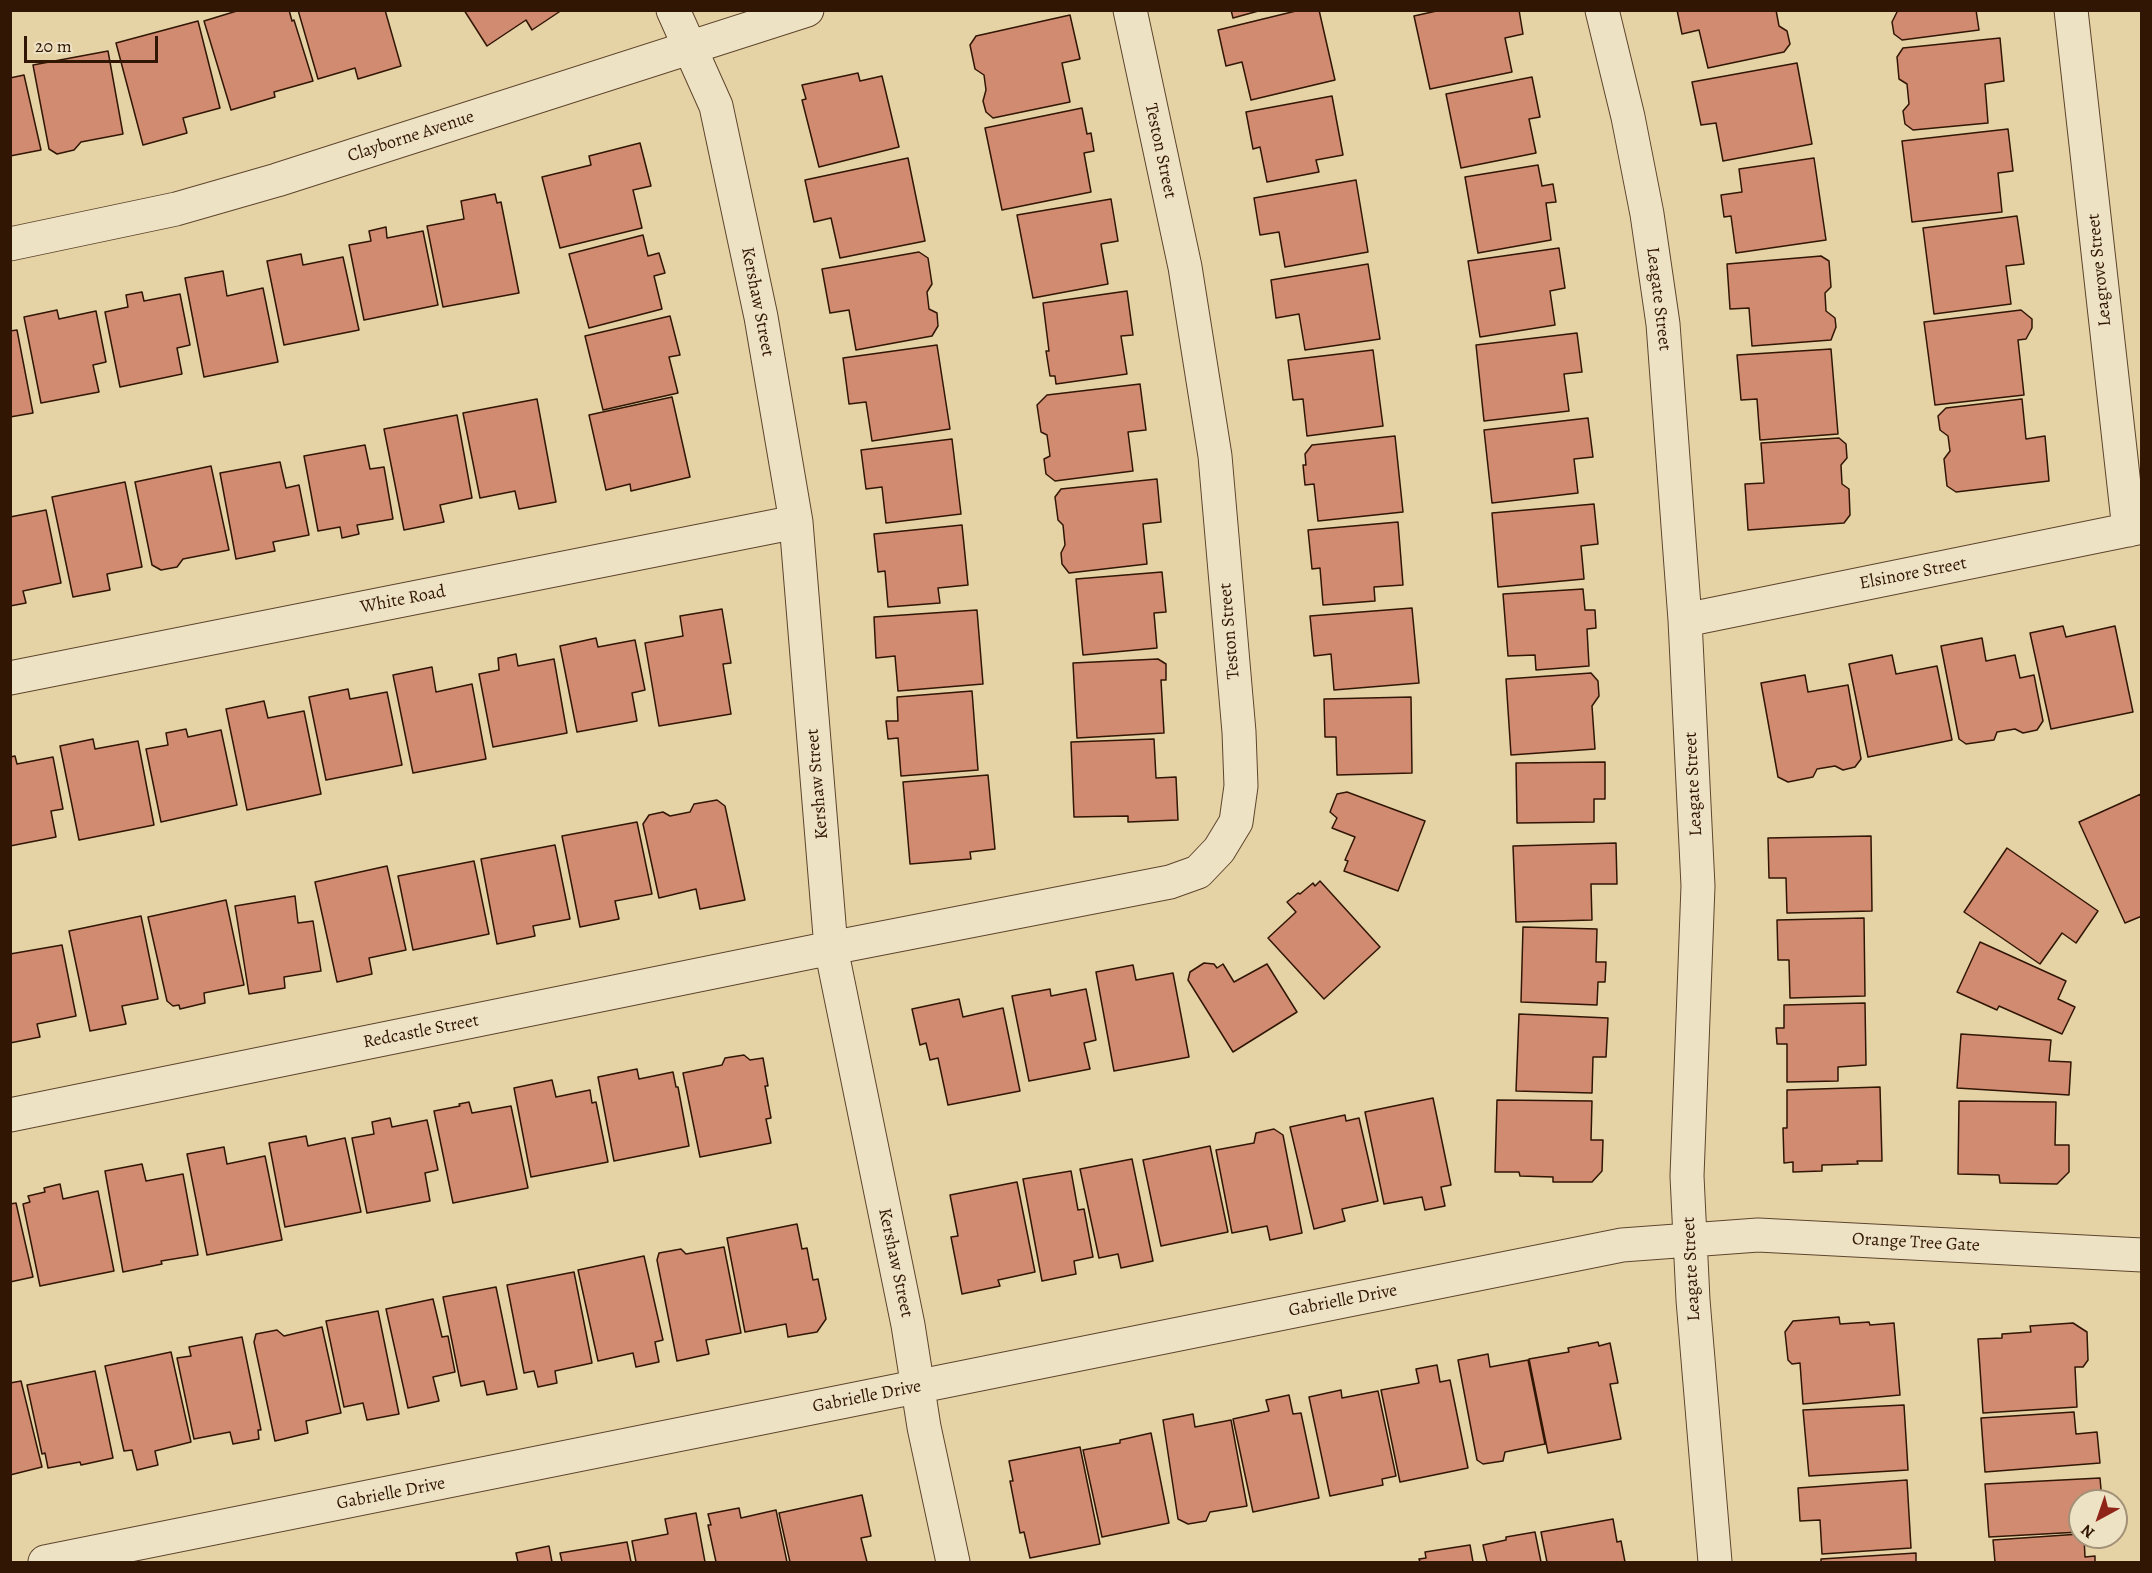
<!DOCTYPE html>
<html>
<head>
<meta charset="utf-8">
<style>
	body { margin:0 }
	#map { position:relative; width:2152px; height:1573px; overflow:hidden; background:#e5d3a6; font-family:Alegreya,serif }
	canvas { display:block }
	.frame { position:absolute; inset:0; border:12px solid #311603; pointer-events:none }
	.north { position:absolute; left:2068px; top:1489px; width:60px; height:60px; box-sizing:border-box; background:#eee2c5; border:2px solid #a29077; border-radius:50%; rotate:220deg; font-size:16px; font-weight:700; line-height:24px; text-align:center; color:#311603 }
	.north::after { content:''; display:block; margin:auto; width:21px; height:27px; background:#8f2418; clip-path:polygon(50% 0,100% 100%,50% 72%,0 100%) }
	.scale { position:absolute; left:24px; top:36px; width:134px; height:27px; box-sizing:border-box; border:3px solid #311603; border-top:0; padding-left:8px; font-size:18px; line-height:21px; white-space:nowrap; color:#311603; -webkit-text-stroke:4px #eee2c5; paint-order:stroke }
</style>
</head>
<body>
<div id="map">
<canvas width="2152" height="1573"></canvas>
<div class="frame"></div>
<div class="north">N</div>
<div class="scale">20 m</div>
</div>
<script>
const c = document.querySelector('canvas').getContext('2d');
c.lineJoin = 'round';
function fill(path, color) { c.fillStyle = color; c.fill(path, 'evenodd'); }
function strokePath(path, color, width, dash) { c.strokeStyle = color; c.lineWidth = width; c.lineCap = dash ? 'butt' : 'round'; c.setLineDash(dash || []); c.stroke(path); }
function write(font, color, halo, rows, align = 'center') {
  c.font = font + ' Alegreya,serif'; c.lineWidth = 4.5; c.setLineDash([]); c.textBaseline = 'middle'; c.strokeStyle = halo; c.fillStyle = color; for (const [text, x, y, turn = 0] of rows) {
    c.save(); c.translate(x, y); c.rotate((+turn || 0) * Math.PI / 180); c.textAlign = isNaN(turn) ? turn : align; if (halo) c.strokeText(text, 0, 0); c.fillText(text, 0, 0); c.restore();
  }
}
const building = new Path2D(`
	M240,10H289L292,21L294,20L313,81L274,92L275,97L231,110L204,21Z
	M298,10H385L401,66L358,79L355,68L318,79Z
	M464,10H562L532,30L526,20L487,46Z
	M1231,10H1262L1233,18Z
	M1300,10H1319L1335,80L1251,100L1242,62L1226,66L1218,30Z
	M1441,10H1519L1523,34L1505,38L1512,72L1430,89L1414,16Z
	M1677,10H1776L1779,26L1787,31L1790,44L1784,52L1708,68L1699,30L1682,34Z
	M1976,10L1979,30L1902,40L1894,34L1892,22L1898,10Z
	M1070,15L1080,59L1062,63L1070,102L993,118L986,112L983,101L986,90L984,75L975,69L970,45L976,36Z
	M198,21L220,108L183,118L187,133L143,145L116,43Z
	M2000,38L2004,81L1985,84L1988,123L1913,130L1905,124L1903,111L1909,104L1907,84L1899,79L1897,57L1903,48Z
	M108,51L123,134L81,142L74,150L57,154L49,149L33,65Z
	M1797,63L1812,144L1723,161L1716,123L1701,125L1692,82Z
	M858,73L860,81L882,76L899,147L819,167L802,100L806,99L802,85Z
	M24,75L41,150L10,156V78Z
	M1532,77L1540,117L1529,119L1536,153L1461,168L1446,94Z
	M1332,96L1343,155L1316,160L1319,172L1267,182L1260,147L1253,149L1246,112Z
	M1082,108L1087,134L1091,133L1094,151L1084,153L1091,192L1002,210L985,128Z
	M2008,129L2013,171L1998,173L2002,212L1912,222L1902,141Z
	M640,143L651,186L633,190L642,228L560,248L542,177L591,165L589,156Z
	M908,158L925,241L840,258L831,218L814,222L805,180Z
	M1814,158L1826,240L1736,253L1731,216L1724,217L1721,195L1742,192L1739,169Z
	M1538,165L1542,186L1553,184L1556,202L1546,203L1551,240L1478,253L1465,177Z
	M1356,180L1368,252L1285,267L1279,232L1260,235L1254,198Z
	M495,194L497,203L501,202L519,293L443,307L427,226L464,219L461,201Z
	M1111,199L1118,241L1101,244L1108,284L1033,298L1017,215Z
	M2017,216L2024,264L2006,266L2011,304L1934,314L1923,228Z
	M386,227L387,238L423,231L438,305L364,320L349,245L371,241L369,231Z
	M643,235L648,256L659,253L665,273L654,276L662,309L589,328L569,254Z
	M1559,248L1565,288L1550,291L1555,325L1480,337L1468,261Z
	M919,252L928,258L932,284L927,292L929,309L937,313L938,326L932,336L856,350L849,310L830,313L822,269Z
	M301,254L303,265L343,257L359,330L284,345L267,261Z
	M1821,256L1829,261L1831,287L1825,293L1826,311L1835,318L1836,327L1831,340L1752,346L1749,308L1730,309L1727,264Z
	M1368,264L1380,339L1305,350L1299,314L1276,318L1271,280Z
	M223,271L227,296L263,288L278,362L204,377L185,278Z
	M1127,291L1133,335L1121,336L1127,374L1056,384L1055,376H1050L1046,351H1049L1043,303Z
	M142,292L144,301L180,294L190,345L177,348L182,374L120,387L105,312L128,307L126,295Z
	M57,310L59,319L96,311L106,362L93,365L99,392L41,403L24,317Z
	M2021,310L2032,319V328L2026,339L2018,340L2024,395L1935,405L1924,322Z
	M670,316L680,355L669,357L678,393L603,410L585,336Z
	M17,330L33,413L10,417V331Z
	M1577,333L1582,372L1564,374L1569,411L1484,421L1476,345Z
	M937,345L950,429L872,441L866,402L849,404L843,358Z
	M1831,349L1838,434L1760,440L1757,399L1741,400L1737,355Z
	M1373,350L1383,426L1307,436L1303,399L1293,400L1288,360Z
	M1140,384L1146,430L1128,432L1133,471L1055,481L1046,474L1044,459L1050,456L1047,435L1041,432L1037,405L1047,395Z
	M672,397L690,477L631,491L630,484L606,490L589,415Z
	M537,399L556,502L519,509L515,491L480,498L463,413Z
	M2022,399L2026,439L2045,436L2049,481L1956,492L1947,486L1944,459L1950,451L1948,436L1940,430L1938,416L1946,408Z
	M457,415L472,498L440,505L444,522L404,530L384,429Z
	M1588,418L1593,457L1574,459L1578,493L1492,503L1484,430Z
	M1395,436L1403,512L1318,521L1314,484L1305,485L1303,465H1306L1305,454L1312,445Z
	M1839,438L1846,444L1847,458L1841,465L1842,484L1849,489L1850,515L1844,523L1748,530L1745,484L1764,483L1761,443Z
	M952,439L961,514L886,523L882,487L866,489L861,450Z
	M365,445L370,469L384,467L393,519L357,525L359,534L342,538L340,527L318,531L304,456Z
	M280,462L286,488L299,485L309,535L273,542L275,551L236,559L220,473Z
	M211,466L229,550L183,559L177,567L161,570L152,565L135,482Z
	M1157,479L1161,522L1143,524L1147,564L1069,573L1062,564L1061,553L1065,545L1063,525L1058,520L1055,497L1061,489Z
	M125,482L142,567L107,574L110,590L73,597L52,497Z
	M1594,504L1598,544L1581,546L1584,579L1498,587L1492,513Z
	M46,510L61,583L23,591L26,603L10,606V517Z
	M1398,522L1403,585L1374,587L1375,601L1323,605L1320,568L1312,569L1308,530Z
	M962,525L968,585L938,588L940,603L888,607L885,571L878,572L874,534Z
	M1162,572L1166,612L1154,613L1157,648L1083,655L1076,579Z
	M1583,589L1585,610H1595L1596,628L1587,629L1589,666L1536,670L1535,655L1508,656L1503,594Z
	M1412,608L1419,683L1334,690L1331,654L1314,656L1310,616Z
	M722,609L731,663L723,664L731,714L659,726L645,643L683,636L680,616Z
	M977,610L983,684L898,691L895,656L876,658L874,617Z
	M2063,626L2066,637L2115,626L2133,712L2051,729L2030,633Z
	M596,638L598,647L635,640L645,690L632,693L637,721L577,732L560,646Z
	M1982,638L1986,661L2015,655L2020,678L2034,675L2043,721L2037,730L2023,733L2015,729L1997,732L1994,740L1966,744L1959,739L1941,646Z
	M516,654L518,666L554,659L567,733L493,747L479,674L499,670L498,658Z
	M1892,655L1896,674L1937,666L1952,740L1868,757L1849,664Z
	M1158,659L1166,664V680H1161L1164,733L1077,738L1073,663Z
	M432,667L436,692L472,684L486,759L413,773L393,675Z
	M1591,673L1598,681L1599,696L1592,706L1595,749L1511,755L1506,679Z
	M1805,675L1808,692L1848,685L1861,759L1855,767L1843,770L1835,766L1817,769L1813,777L1788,782L1778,777L1761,683Z
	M348,689L350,699L387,692L402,765L326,780L309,697Z
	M972,691L978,770L901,776L898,738L888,739L886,721H898L897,697Z
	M1411,697L1412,773L1337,775L1336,737H1325L1324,699Z
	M264,701L268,718L304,711L321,794L247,810L226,709Z
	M186,729L188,737L221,730L237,805L161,822L146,749L168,745L166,733Z
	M93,739L95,749L138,741L154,825L79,840L60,746Z
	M1154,739L1156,778L1176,777L1178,820L1128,822V816L1074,817L1071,742Z
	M15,756L17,764L53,757L63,809L51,811L56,837L10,846V757Z
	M1605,762V799H1594V822L1517,823L1516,763Z
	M988,775L995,849L970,852L971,859L910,864L903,782Z
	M1347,792L1425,821L1398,891L1344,871L1348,861L1345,860L1355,837L1332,828L1337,818L1330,812L1337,794Z
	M2141,794L2142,916L2125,923L2079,822Z
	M717,800L725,806L745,900L700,909L696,889L659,898L643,824L649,815L663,812L670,816L690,812L694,804Z
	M637,822L652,894L615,901L619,919L580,927L562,836Z
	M1871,836L1872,911L1787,913L1786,878H1769L1768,838Z
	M1616,843L1617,884H1591L1592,920L1516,922L1513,846Z
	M555,845L570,919L533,926L535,936L497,944L481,859Z
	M2007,848L2098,911L2076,943L2062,933L2040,964L1964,912Z
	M474,861L489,934L413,950L398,876Z
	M387,866L406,950L369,958L372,974L337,982L315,882Z
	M1320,881L1380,947L1324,999L1268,938L1296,912L1287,902L1298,893L1300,894L1313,883L1315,886Z
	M295,896L298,923L313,921L321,971L284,977L285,988L249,994L235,906Z
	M226,900L244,985L204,993L205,1003L180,1009L179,1005L173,1006L167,1001L148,917Z
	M141,916L158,999L122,1006L126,1024L90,1031L69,931Z
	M1864,918L1865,996L1790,998L1789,960H1778L1777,920Z
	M1523,927L1597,929L1596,962H1606L1605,982H1598L1597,1005L1521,1002Z
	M1980,942L2066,981L2058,999L2075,1007L2062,1034L1999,1006L1997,1010L1957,992Z
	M62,945L76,1016L37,1024L40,1037L10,1043V954Z
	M1204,963L1214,964L1217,968L1223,964L1234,982L1267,964L1297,1012L1233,1052L1188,980L1190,972Z
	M1133,965L1136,980L1173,973L1189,1057L1114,1071L1096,972Z
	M1050,989L1051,996L1086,989L1096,1040L1084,1043L1090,1069L1029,1081L1012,996Z
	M959,999L963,1017L1003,1008L1020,1091L948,1105L938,1058L930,1060L926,1043L920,1045L912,1009Z
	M1865,1003L1866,1065L1838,1067V1081L1787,1082V1044H1777L1776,1028H1784V1005Z
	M1519,1014L1608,1018L1606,1057H1593L1592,1093L1516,1091Z
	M1961,1034L2051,1040L2049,1061L2071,1062L2069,1095L1957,1088Z
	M744,1055L750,1060L763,1058L768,1086H765L771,1118L766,1119L771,1143L700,1157L683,1073L722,1065L725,1058Z
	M637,1069L639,1079L673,1072L676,1087H678L689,1146L614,1161L598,1077Z
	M552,1080L556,1097L590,1090L592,1103L596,1102L608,1162L531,1177L514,1088Z
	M1880,1087L1882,1161H1857L1858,1164L1822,1165V1171L1793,1172V1162L1784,1163L1783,1128H1787V1090Z
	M1433,1098L1451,1185L1441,1187L1445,1206L1425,1210L1422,1197L1384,1204L1365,1112Z
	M1497,1100L1592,1101L1591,1140H1603L1602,1171L1592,1182H1553V1177L1520,1176L1519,1172H1495Z
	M1959,1101L2056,1102L2055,1145H2069V1172L2057,1184L2000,1183L1999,1175L1958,1174Z
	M469,1102L472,1113L511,1106L528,1188L453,1203L434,1111L460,1106L459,1104Z
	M1345,1115L1346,1121L1359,1118L1378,1201L1342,1209L1345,1221L1314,1229L1290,1127Z
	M390,1118L392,1127L427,1120L438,1170L425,1173L430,1201L367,1213L352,1138L374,1134L372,1122Z
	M1274,1129L1283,1135L1302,1233L1270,1240L1267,1226L1232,1233L1216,1150L1254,1143L1256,1133Z
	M306,1136L308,1146L345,1138L361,1212L285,1227L269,1143Z
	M1210,1146L1228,1232L1161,1246L1143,1160Z
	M224,1147L227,1164L265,1156L282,1240L207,1255L187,1154Z
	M1132,1159L1153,1261L1121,1268L1118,1254L1099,1258L1080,1169Z
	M142,1164L146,1181L183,1174L198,1255L161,1261L162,1264L123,1272L105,1171Z
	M1071,1171L1078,1210L1084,1209L1093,1257L1074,1261L1076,1274L1042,1281L1023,1179Z
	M1017,1182L1035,1272L998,1280L1000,1286L962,1294L951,1237L958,1236L950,1195Z
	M60,1184L63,1199L98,1191L114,1271L40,1286L23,1204L30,1202L28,1196L45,1192L44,1188Z
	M16,1203L33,1277L10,1282V1204Z
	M797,1224L802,1249L807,1248L813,1280L818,1279L826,1319L817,1332L788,1337L786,1324L745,1332L727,1238Z
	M724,1247L741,1333L706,1340L709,1354L677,1361L657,1260L659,1253L681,1249L686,1254Z
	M644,1256L663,1340L655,1342L659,1362L636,1367L633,1353L598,1361L578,1270Z
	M574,1272L592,1363L555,1371L557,1383L538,1387L534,1371L524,1373L507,1285Z
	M496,1287L517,1389L487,1395L484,1381L461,1386L443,1297Z
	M433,1299L442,1337L448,1336L455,1372L433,1377L439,1401L408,1408L386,1309Z
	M378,1311L399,1414L367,1420L363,1403L344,1407L326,1321Z
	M1839,1317L1840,1324L1869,1322L1870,1325L1894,1323L1900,1395L1803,1404L1800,1363L1792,1364L1788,1360L1785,1332L1793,1321Z
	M2073,1323L2087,1332L2088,1360L2083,1367H2075L2077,1407L1983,1413L1978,1339L2002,1338V1334L2031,1332L2030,1326Z
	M322,1327L341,1413L306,1421L308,1433L275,1441L254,1342L256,1334L277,1330L284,1336Z
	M242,1337L261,1430H258L259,1439L233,1444L230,1432L194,1439L177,1358L191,1356L189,1347Z
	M1598,1342L1599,1346L1610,1343L1618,1383L1610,1384L1621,1439L1548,1453L1529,1359L1569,1352L1568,1348Z
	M171,1352L191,1442L155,1451L158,1465L137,1470L132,1450L124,1451L105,1366Z
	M1488,1354L1490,1367L1528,1360L1545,1444L1505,1452L1503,1461L1483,1464L1477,1460L1458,1360Z
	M1437,1365L1440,1382L1450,1380L1468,1468L1400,1482L1381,1390L1419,1383L1416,1369Z
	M95,1371L113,1458L81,1465L80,1462L48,1468L45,1453L42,1454L27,1385Z
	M21,1381L42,1467L10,1475V1383Z
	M1341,1390L1342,1398L1378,1391L1396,1476L1382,1479L1383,1485L1330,1496L1309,1397Z
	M1289,1395L1293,1414L1301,1413L1319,1498L1253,1512L1233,1419L1269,1411L1266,1400Z
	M1904,1405L1908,1470L1809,1476L1803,1410Z
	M2074,1412L2076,1434L2097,1432L2100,1463L1985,1472L1981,1418Z
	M1193,1414L1195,1427L1231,1420L1247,1506L1210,1512L1206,1521L1188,1524L1178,1519L1163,1420Z
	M1151,1433L1169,1523L1102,1537L1083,1450L1120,1443V1440Z
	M1080,1447L1100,1544L1030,1558L1024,1532L1020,1533L1010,1481H1013L1009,1461Z
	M2100,1478L2102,1501H2080V1532L1989,1537L1985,1484Z
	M1907,1480L1911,1548L1822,1554L1820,1520L1800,1521L1798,1488Z
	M862,1495L871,1536L861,1538L867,1562H790L779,1513Z
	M739,1508L741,1518L776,1510L787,1562H716L708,1525H711L708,1514Z
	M696,1513L705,1562H636L632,1541L668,1534L665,1519Z
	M1613,1519L1617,1542L1621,1541L1625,1562H1547L1541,1532Z
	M1535,1532L1541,1562H1487L1483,1545L1506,1540V1537Z
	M2080,1534V1537H2084L2085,1557L2095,1556V1562H1995L1993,1540Z
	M627,1542L631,1562H562L560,1553Z
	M1470,1545L1473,1562H1420L1419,1559L1426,1558L1425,1552Z
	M549,1546L552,1562H518L516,1553Z
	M1916,1553V1562H1821V1559Z`);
const minor = new Path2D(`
	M673,10L716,106L761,317L796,522L831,948L908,1325L924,1427L953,1562
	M1602,10L1628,117L1647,214L1663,324L1685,620L1698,886L1687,1176L1693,1300L1715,1562
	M2071,10L2129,530
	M10,244L176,209L277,180L807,10
	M1685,620L2142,527
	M10,678L796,522
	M10,1115L831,948L1170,882L1198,872L1219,850L1236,822L1241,786L1239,732L1215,456L1185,267L1130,10
	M45,1562L1622,1245L1758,1235L2142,1255`);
const streetNames = [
	["Clayborne Avenue",411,137,-18],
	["Teston Street",1160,151,78],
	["Leagrove Street",2100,270,-96],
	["Leagate Street",1658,299,83],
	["Kershaw Street",757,302,79],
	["Elsinore Street",1913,574,-11],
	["White Road",403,600,-11],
	["Teston Street",1230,631,-95],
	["Kershaw Street",818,784,-95],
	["Leagate Street",1694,784,-93],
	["Redcastle Street",421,1032,-11],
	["Orange Tree Gate",1916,1243,3],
	["Kershaw Street",895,1263,78],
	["Leagate Street",1692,1269,-93],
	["Gabrielle Drive",1343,1301,-11],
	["Gabrielle Drive",867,1397,-11],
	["Gabrielle Drive",391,1494,-11]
];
fill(building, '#d18b71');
strokePath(building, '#311603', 1.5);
strokePath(minor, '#5e452c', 35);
strokePath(minor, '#eee2c5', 33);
write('18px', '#311603', '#eee2c5', streetNames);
</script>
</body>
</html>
